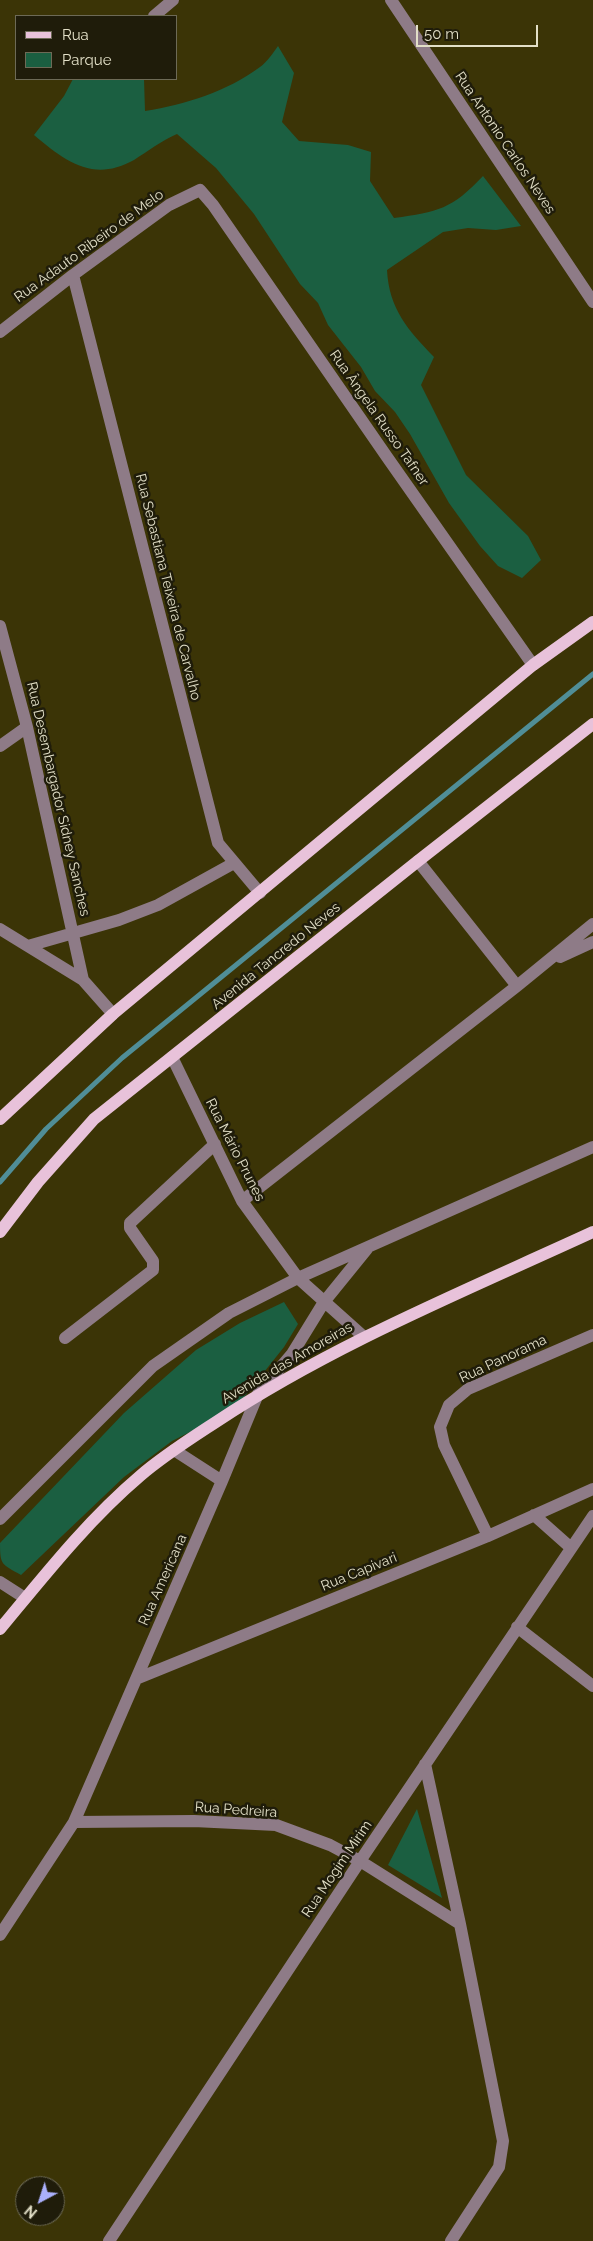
<!DOCTYPE html>
<html>
<head>
<meta charset="utf-8">
<style>
	body { margin:0 }
	#map { position:relative; width:593px; height:2241px; overflow:hidden; background:#3b3406; font-family:Raleway,sans-serif }
	canvas { display:block }
	.legend { position:absolute; left:15px; top:15px; width:162px; height:65px; box-sizing:border-box; background:#1f1c0a; border:1px solid #6d6a56; margin:0; padding:6px 9px; list-style:none; font-size:15px; color:#e2dfc7 }
	.legend li { display:flex; align-items:center; gap:10px; height:25px }
	.legend b { width:25px; border:1px solid #6d6a56 }
	.north { position:absolute; left:15px; top:2176px; width:50px; height:50px; box-sizing:border-box; background:#1f1c0a; border:1px solid #6d6a56; border-radius:50%; rotate:220deg; font-size:14px; font-weight:700; line-height:20px; text-align:center; color:#e2dfc7 }
	.north::after { content:''; display:block; margin:auto; width:18px; height:22px; background:#aab0fb; clip-path:polygon(50% 0,100% 100%,50% 72%,0 100%) }
	.scale { position:absolute; left:416px; top:25px; width:122px; height:22px; box-sizing:border-box; border:2px solid #e2dfc7; border-top:0; padding-left:6px; font-size:15px; line-height:18px; white-space:nowrap; color:#e2dfc7; -webkit-text-stroke:4px #1f1c0a; paint-order:stroke }
</style>
</head>
<body>
<div id="map">
<canvas width="593" height="2241"></canvas>
<ul class="legend">
<li><b style="height:6px;background:#e8c2da"></b>Rua</li>
<li><b style="height:14px;background:#1b5f41"></b>Parque</li>
</ul>
<div class="north">N</div>
<div class="scale">50 m</div>
</div>
<script>
const c = document.querySelector('canvas').getContext('2d');
c.lineJoin = 'round';
function fill(path, color) { c.fillStyle = color; c.fill(path, 'evenodd'); }
function strokePath(path, color, width, dash) { c.strokeStyle = color; c.lineWidth = width; c.lineCap = dash ? 'butt' : 'round'; c.setLineDash(dash || []); c.stroke(path); }
function write(font, color, halo, rows, align = 'center') {
  c.font = font + ' Raleway,sans-serif'; c.lineWidth = 5; c.setLineDash([]); c.textBaseline = 'middle'; c.strokeStyle = halo; c.fillStyle = color; for (const [text, x, y, turn = 0] of rows) {
    c.save(); c.translate(x, y); c.rotate((+turn || 0) * Math.PI / 180); c.textAlign = isNaN(turn) ? turn : align; if (halo) c.strokeText(text, 0, 0); c.fillText(text, 0, 0); c.restore();
  }
}
const green = new Path2D(`
	M278,46L294,73L282,122L299,141L348,145L371,152L370,181L394,218C438,212 452,209 483,176L521,226L496,230L468,228L443,232L387,270C389,309 408,330 434,357L421,385L466,475L528,536L541,560L522,578L498,566L480,546L449,503L410,434L395,412L375,391L361,367L328,325L318,303L300,284L254,214L216,168L177,134C161,141 148,151 134,160C93,183 65,161 34,135L64,96L73,79H144L145,111C187,104 226,92 260,67C267,62 273,53 278,46Z
	M284,1302L298,1324L284,1347L241,1401L208,1423L172,1441L124,1477L21,1575C2,1564 0,1566 0,1543L124,1413L196,1350L240,1323Z
	M417,1809L442,1898L388,1865Z`);
const stream = new Path2D(`
	M0,1182L46,1129L122,1058L593,674`);
const minor = new Path2D(`
	M391,0L593,302
	M154,16L173,0
	M73,275L218,843L260,893
	M0,332L73,275L169,205L200,190L213,205L387,457L533,665
	M0,626L27,727L83,980
	M0,746L27,727
	M418,861L517,986
	M0,929L83,980L113,1014
	M28,946L119,920L158,905L234,863
	M560,957L593,942
	M172,1057L242,1201L298,1278L364,1337
	M242,1201L517,986L593,924
	M65,1338L153,1270V1261L130,1228V1223L215,1144
	M174,1450L222,1481
	M534,1515L570,1547
	M0,1519L153,1366L229,1313L298,1278L593,1147
	M488,1536L444,1445L440,1427L449,1405L468,1389L593,1335
	M0,1582L25,1598
	M517,1627L593,1686
	M136,1679L488,1536L593,1489
	M425,1764L460,1924L503,2141L499,2167L451,2241
	M74,1822L194,1821L276,1825L330,1845L360,1861L460,1924
	M0,1935L74,1822L222,1481L258,1394L292,1354L324,1302L367,1249
	M109,2241L360,1861L593,1516`);
const major = new Path2D(`
	M0,1119L113,1014L533,665L593,622
	M0,1232L38,1182L94,1119L418,861L593,724
	M0,1629C44,1576 87,1521 140,1476C163,1456 190,1439 216,1422C334,1344 465,1291 593,1232`);
const streetNames = [
	["Rua Antonio Carlos Neves",505,143,56],
	["Rua Adauto Ribeiro de Melo",89,246,-36],
	["Rua Ângela Russo Tafner",379,418,55],
	["Rua Sebastiana Teixeira de Carvalho",168,587,76],
	["Rua Desembargador Sidney Sanches",58,799,77],
	["Avenida Tancredo Neves",276,956,-39],
	["Rua Mário Prunes",235,1150,63],
	["Rua Panorama",503,1359,-25],
	["Avenida das Amoreiras",287,1363,-30],
	["Rua Capivari",359,1572,-22],
	["Rua Americana",163,1580,-66],
	["Rua Pedreira",236,1810,4],
	["Rua Mogim Mirim",337,1869,-56]
];
fill(green, '#1b5f41');
strokePath(stream, '#508e97', 5);
strokePath(minor, '#8e7b87', 12);
strokePath(major, '#e8c2da', 12);
write('14px', '#e2dfc7', '#1f1c0a', streetNames);
</script>
</body>
</html>
